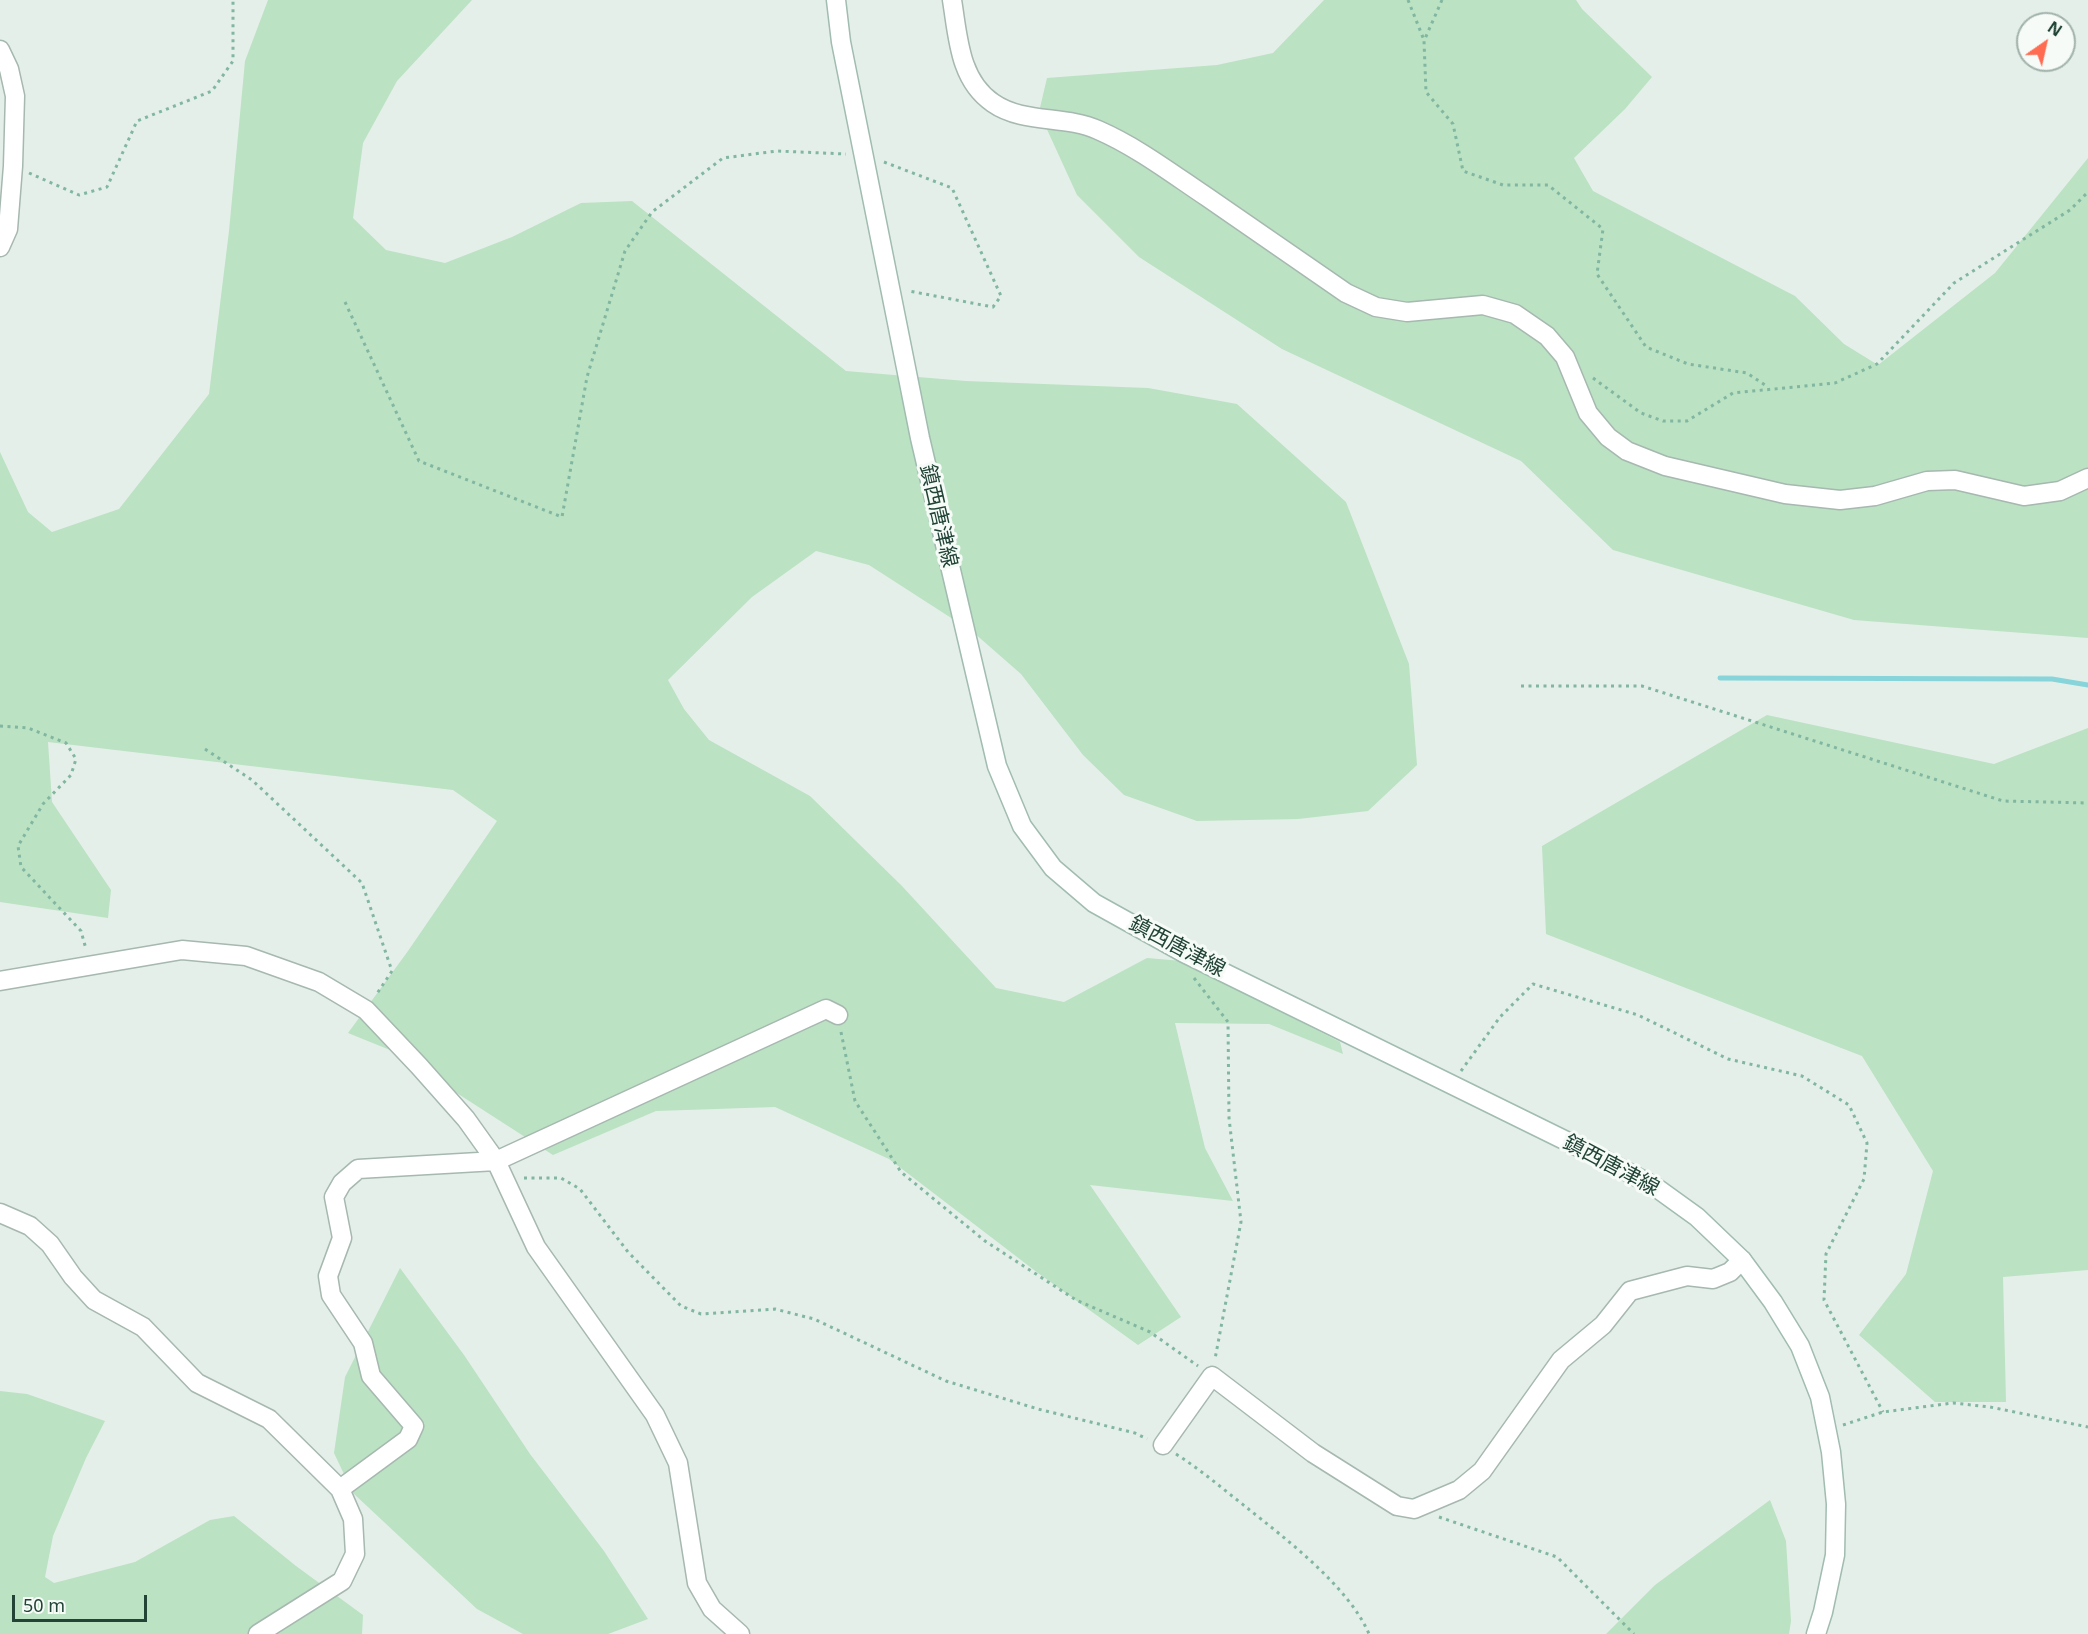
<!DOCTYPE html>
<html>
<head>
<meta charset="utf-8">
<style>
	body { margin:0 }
	#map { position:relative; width:2088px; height:1634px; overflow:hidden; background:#e4efe9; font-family:"Noto Sans",sans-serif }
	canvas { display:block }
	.north { position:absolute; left:2016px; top:12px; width:60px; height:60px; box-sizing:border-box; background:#f6fbf8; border:2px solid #a1b2ab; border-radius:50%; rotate:34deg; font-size:16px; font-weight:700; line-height:24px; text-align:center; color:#214437 }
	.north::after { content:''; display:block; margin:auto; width:21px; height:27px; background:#ff6c52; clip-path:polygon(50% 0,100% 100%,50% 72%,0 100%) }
	.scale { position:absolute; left:12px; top:1595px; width:135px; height:27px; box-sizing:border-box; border:3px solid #214437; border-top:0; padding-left:8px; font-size:18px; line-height:21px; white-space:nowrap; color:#214437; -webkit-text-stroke:4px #f6fbf8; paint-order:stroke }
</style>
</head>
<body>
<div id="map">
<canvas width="2088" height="1634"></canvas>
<div class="north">N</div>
<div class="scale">50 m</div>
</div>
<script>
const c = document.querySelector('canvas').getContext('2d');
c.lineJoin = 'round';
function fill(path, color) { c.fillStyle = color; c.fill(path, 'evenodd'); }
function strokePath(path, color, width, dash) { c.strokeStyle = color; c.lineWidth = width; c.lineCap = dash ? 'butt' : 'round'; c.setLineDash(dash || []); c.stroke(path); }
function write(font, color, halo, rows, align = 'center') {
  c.font = font + ' "Noto Sans","Noto Sans JP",sans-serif'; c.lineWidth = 6; c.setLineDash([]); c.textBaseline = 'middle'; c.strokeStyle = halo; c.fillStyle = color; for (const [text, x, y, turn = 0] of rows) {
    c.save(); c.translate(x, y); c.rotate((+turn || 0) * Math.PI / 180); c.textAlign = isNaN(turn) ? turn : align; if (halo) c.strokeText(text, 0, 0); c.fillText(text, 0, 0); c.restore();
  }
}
const green = new Path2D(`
	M268,0H472L397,81L363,143L353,218L386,250L445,263L512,237L581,203L632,201L846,371L966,381L1148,388L1237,404L1346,502L1409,664L1417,765L1368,811L1298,819L1197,821L1124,795L1083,755L1021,674L973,632L869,565L816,551L752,597L668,680L684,709L709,740L810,796L902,886L996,988L1064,1002L1147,958L1182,961L1340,1042L1343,1054L1269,1024L1175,1023L1205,1148L1233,1201L1090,1185L1181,1317L1138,1345L1038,1273L889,1159L775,1107L656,1111L553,1155L390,1050L348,1033L408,951L497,821L453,790L48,742L52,802L111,890L108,918L0,902V452L28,512L52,532L119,509L209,394L229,231L245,61Z
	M1324,0H1576L1582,9L1652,77L1625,109L1574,158L1593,191L1795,296L1844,344L1878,365L1995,273L2088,158V638L1854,620L1613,550L1521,461L1282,349L1139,257L1077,195L1039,112L1047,78L1217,65L1273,53Z
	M1767,715L1994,764L2088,728V1270L2003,1277L2006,1402H1935L1859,1335L1906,1274L1933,1171L1862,1056L1546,934L1542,846Z
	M400,1268L464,1355L530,1454L604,1551L648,1619L608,1634H523L477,1609L353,1493L334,1453L345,1377Z
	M0,1391L27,1394L105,1421L86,1458L53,1536L45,1577L54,1583L135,1562L210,1520L234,1516L296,1566L363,1615L362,1634H0Z
	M1770,1500L1786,1541L1791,1621L1789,1634H1606L1655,1585Z`);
const stream = new Path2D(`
	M1720,678L2052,679L2088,685`);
const path = new Path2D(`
	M1408,0L1424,40
	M1442,0L1424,41L1426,92L1453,124L1463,171L1503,185H1548L1603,229L1597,274L1646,347L1688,364L1747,373L1768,387
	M884,162L952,188L1001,296L993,307L909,291
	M29,173L79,195L107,187L137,121L212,91L233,61V0
	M345,302L419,461L562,517L587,377L625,251L652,212L723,158L777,151L846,154
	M1593,378L1641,413L1663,421H1687L1733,393L1835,383L1877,364L1954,283L2070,210L2088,192
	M1521,686H1642L2003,801L2088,803
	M0,726L28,728L66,743L76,759L71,775L43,804L18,846L21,867L81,931L86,949
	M205,749L252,780L362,883L392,971L376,995
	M1194,978L1228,1022L1229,1118L1241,1222L1215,1359
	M841,1032L855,1101L901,1172L985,1241L1076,1300L1150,1332L1198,1366
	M1461,1071L1500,1017L1533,984L1638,1015L1728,1059L1802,1076L1849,1105L1867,1143L1864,1179L1826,1254L1824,1300L1883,1412
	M524,1178H561L580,1189L628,1252L681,1306L701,1314L775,1309L814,1319L946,1381L1038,1409L1135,1433L1147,1439
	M1843,1425L1883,1412L1953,1403L1990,1407L2088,1427
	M1176,1454C1201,1470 1223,1489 1246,1507C1286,1539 1349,1587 1369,1634
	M1439,1517L1557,1557L1634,1634`);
const street = new Path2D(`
	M952,0C958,36 959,80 993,103C1023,124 1065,115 1098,130C1137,147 1171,173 1207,197C1253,229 1299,261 1346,293L1376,307L1407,312L1483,305L1515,314L1547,336L1565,357L1588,413L1608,437L1627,451L1665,466L1785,494L1840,500L1875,496L1927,481L1955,480L2024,496L2060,491L2088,478
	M0,50L9,69L15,96L13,166L8,229L0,247
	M0,981L182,950L246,956L319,982L366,1010L419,1066L466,1119L496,1161L536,1247L655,1415L678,1463L697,1583L712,1609L740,1634
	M0,1213L30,1226L50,1244L73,1277L94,1300L143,1327L197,1383L269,1419L340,1489L353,1519L355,1554L342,1581L258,1634
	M1163,1445L1212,1376L1313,1453L1397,1506L1414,1509L1459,1490L1482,1471L1561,1360L1603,1325L1630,1291L1687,1276L1713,1279L1730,1272L1742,1260
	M340,1489L408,1439L414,1426L371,1376L363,1343L331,1295L328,1276L342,1238L334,1197L342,1183L358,1169L496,1161L826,1009L838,1015`);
const secondary = new Path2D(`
	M836,0L841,42L920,438L997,766L1022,826L1053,868L1094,903L1184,953L1605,1160L1654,1186L1697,1217L1742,1260L1773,1302L1800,1346L1820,1397L1831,1452L1836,1504L1835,1555L1823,1612L1816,1634`);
const streetNames = [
	["鎮西唐津線",938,516,77],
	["鎮西唐津線",1177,947,28],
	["鎮西唐津線",1611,1166,28]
];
fill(green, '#bbe2c2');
strokePath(stream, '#87d5da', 5);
strokePath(street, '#a6b8b0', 21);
strokePath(secondary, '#a1bcb0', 21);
strokePath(path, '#81b6a1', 3, [3, 4.5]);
strokePath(street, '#fff', 18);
strokePath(secondary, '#fff', 18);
write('21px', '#214437', '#f6fbf8', streetNames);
</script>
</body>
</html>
